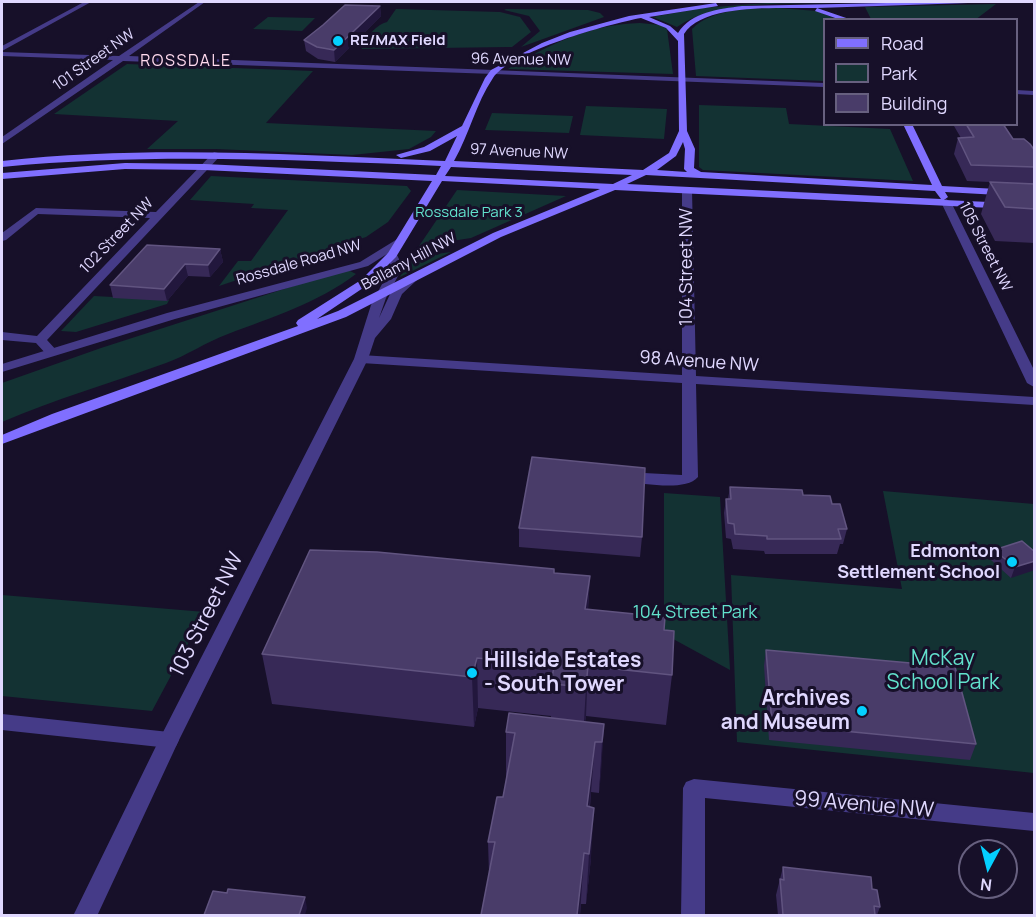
<!DOCTYPE html>
<html>
<head>
<meta charset="utf-8">
<style>
	body { margin:0 }
	#map { position:relative; width:1036px; height:917px; overflow:hidden; background:#171029; font-family:Manrope,sans-serif }
	canvas { display:block }
	.frame { position:absolute; inset:0; border:3px solid #e0d8ff; pointer-events:none }
	.legend { position:absolute; left:823px; top:18px; width:195px; height:108px; box-sizing:border-box; background:#171029; border:2px solid #67607f; margin:0; padding:8px 10px; list-style:none; font-size:18px; color:#e0d8ff }
	.legend li { display:flex; align-items:center; gap:12px; height:30px }
	.legend b { width:30px; border:2px solid #67607f }
	.north { position:absolute; left:958px; top:839px; width:60px; height:60px; box-sizing:border-box; background:#171029; border:2px solid #67607f; border-radius:50%; rotate:187deg; font-size:16px; font-weight:700; line-height:24px; text-align:center; color:#e0d8ff }
	.north::after { content:''; display:block; margin:auto; width:21px; height:27px; background:#04d0ff; clip-path:polygon(50% 0,100% 100%,50% 72%,0 100%) }
</style>
</head>
<body>
<div id="map">
<canvas width="1036" height="917"></canvas>
<div class="frame"></div>
<ul class="legend">
<li><b style="height:8px;background:#806fff"></b>Road</li>
<li><b style="height:16px;background:#133233"></b>Park</li>
<li><b style="height:16px;background:#493c69"></b>Building</li>
</ul>
<div class="north">N</div>
</div>
<script>
const c = document.querySelector('canvas').getContext('2d');
c.lineJoin = 'round';
function fill(path, color) { c.fillStyle = color; c.fill(path, 'evenodd'); }
function strokePath(path, color, width, dash) { c.strokeStyle = color; c.lineWidth = width; c.lineCap = dash ? 'butt' : 'round'; c.setLineDash(dash || []); c.stroke(path); }
function write(font, color, halo, rows, align = 'center') {
  c.font = font + ' Manrope,sans-serif'; c.lineWidth = 6; c.setLineDash([]); c.textBaseline = 'middle'; c.strokeStyle = halo; c.fillStyle = color; for (const [text, x, y, turn = 0] of rows) {
    c.save(); c.translate(x, y); c.rotate((+turn || 0) * Math.PI / 180); c.textAlign = isNaN(turn) ? turn : align; if (halo) c.strokeText(text, 0, 0); c.fillText(text, 0, 0); c.restore();
  }
}
const green = new Path2D(`
	M780,2L830,3C783,4 715,0 677,27L653,17L702,8Z
	M996,4L975,20L871,19L865,7Z
	M778,8L817,11L836,19L824,20V81L696,76L692,29C713,8 749,9 778,8Z
	M396,9L500,12L520,17L531,32L512,47H508L362,49L361,45C367,37 377,24 387,22Z
	M506,9L588,10L600,13L604,17L521,47L540,31L529,16L504,10Z
	M268,17L315,18L302,31L253,29Z
	M640,23L660,25L667,29L673,74L508,69C549,44 592,24 640,23Z
	M127,64L313,71L266,123L436,131L431,137L409,149L352,155L216,149H147L178,121L54,114Z
	M699,105L786,108L789,124L890,129L913,181L703,170L699,167Z
	M586,106L667,109L664,139L580,135Z
	M492,113L573,116L569,133L485,130Z
	M211,176L407,186L411,191L388,222L366,237L219,286L238,261H251L288,210L251,208L254,204L190,200Z
	M457,190L566,196L471,238L419,246Z
	M451,252L400,277L407,258Z
	M340,271H350L356,274C318,303 272,317 228,334C206,342 186,356 166,363C111,383 55,399 2,422V383L101,348Z
	M94,296L169,300L167,304L76,332L61,331Z
	M883,491L1034,504V773L737,742L731,575L902,589Z
	M664,493L720,497L730,670L664,634Z
	M2,595L205,612L152,711L2,696Z`);
const minor = new Path2D(`
	M84,2H91L2,51V46Z
	M199,2H205L129,56L494,70L498,72L494,74L123,61L2,144V137L113,60L2,56V52L119,56Z
	M214,152L222,154L47,340L58,352L57,355H47L36,343L2,340V332L37,336L150,218L38,214L6,240L2,241V233L36,208L156,212Z
	M687,187L692,190L696,376L1034,397V405L696,384L698,477C685,492 644,483 625,482L617,477L625,472L682,475V383L361,363L354,359L361,355L682,375V190Z
	M2,714L169,732L176,734L179,740L176,746L169,748L2,730Z
	M694,779L1034,813V831L705,798V916H681L683,788L686,782Z`);
const tertiary = new Path2D(`
	M491,70L824,83V87L494,74H491Z
	M1016,90L1034,91V95L1016,94Z
	M946,199L951,202L1034,370V387L1027,383L941,202Z
	M399,238L404,241L389,252L396,253L403,267L386,298L379,318L391,292L407,278H415L417,280L402,294L391,319L375,338L368,359L179,740L97,916H73L159,740L354,359L371,305L391,267L387,254L368,266L175,319L2,372V364L167,313L360,262Z`);
const secondary = new Path2D(`
	M935,2H998L817,8L852,20H841L815,11L817,8C783,9 704,2 684,34L687,131L695,149L694,168L701,172L932,185L903,124H912L942,186L1034,191V197L945,192L948,197L944,200L1034,204V210L615,190L501,237L346,317L2,444V435L52,414L298,326L296,323L298,320L361,280L388,253L432,181L204,170L125,169L2,179V173L125,163L204,164L436,175L441,166C294,160 149,153 2,167V161C149,145 297,155 445,161L457,136L430,151L401,158L396,155L424,147L462,126L485,78L491,70L542,43L570,32L629,16L716,3L718,6L649,17L670,26L678,33C691,12 719,9 742,6ZM641,18L666,28L678,41L679,131L669,153L643,170L454,161C469,135 476,103 493,78C511,51 609,24 641,18ZM683,142L685,149L684,169L687,172L657,170L676,156ZM451,167L632,175L613,184L445,176ZM646,175L935,191L941,199L627,184ZM442,181L600,189L493,233L338,311L317,319L369,284L396,257Z`);
const wall = new Path2D(`
	M380,6L381,16L335,62L318,59L306,51L304,40Z
	M955,124H1003L1013,139L1035,151V243L995,241L981,214L990,182L967,181L954,154L958,138H961L954,126Z
	M220,249L223,262L210,277L188,276L167,301L113,298L110,285Z
	M730,487L803,495L847,529L843,544H840L837,554H765L764,551L733,549L731,539L726,538L724,513L726,499H728Z
	M519,528L642,537L640,557L519,547Z
	M994,550L1035,552L1011,578L991,560Z
	M554,573L590,576L588,610L664,630L672,675L666,725L586,716L585,722L604,724L599,793L591,792L590,807L591,858L586,904H581L580,915H481L489,873L488,842L503,797L506,780V732L551,718V716L478,708L474,727L272,704L262,654Z
	M766,650L976,744L970,760L769,740L764,666Z
	M783,867L872,889L880,907L877,915H778L776,895Z`);
const shadedWall = new Path2D(`
	M380,6L381,16L335,62L334,50Z
	M220,249L223,262L210,277L208,265Z
	M185,264L188,276L167,301L164,289Z
	M1035,561V570L1011,578L1015,567Z
	M590,576L587,625L585,609Z
	M477,658L478,708L474,727L472,677Z
	M588,666L586,716L583,738L586,687Z
	M604,724L601,775L599,793L602,742Z
	M595,742L591,792L584,857L587,806Z
	M594,808L591,858L586,904L589,854Z
	M584,853L580,915H577Z
	M305,897L307,908L305,915H299Z`);
const building = new Path2D(`
	M345,5L380,6L334,50L317,47L304,40L323,25Z
	M966,124H1003L1013,139H1024L1030,144L1035,151V167L971,165L958,138L974,137Z
	M990,182L1035,184V209L1005,207Z
	M147,245L220,249L208,265L185,264L164,289L110,285Z
	M532,457L645,468L642,537L519,528Z
	M730,487L802,490L803,495L830,496L832,504H840L847,529H838L841,539H767V536L735,534L734,524L728,523L726,499H731Z
	M1022,541L1035,552V561L1015,567L994,550Z
	M310,550L377,552L554,569V573L590,576L585,609L665,617L664,630L674,631L672,675L588,666L586,687L551,684L554,666L477,658L472,677L262,654Z
	M766,650L955,667L976,744L772,724Z
	M509,713L604,724L602,742H595L587,806L594,808L589,854L584,853L577,915H481L495,842H488L497,797H503L515,733L506,732Z
	M783,867L871,877L872,889L877,890L880,907L874,906L875,915H783L780,879L784,880Z
	M228,889L305,897L299,915H204L213,891L227,893Z`);
const markers = [
	[338,41,6,"#04d0ff"],
	[1012,562,6,"#04d0ff"],
	[472,673,6,"#04d0ff"],
	[862,711,6,"#04d0ff"]
];
const farPoinames = [
	["RE/MAX Field",350,41]
];
const farStreetnames = [
	["101 Street NW",94,60,-35],
	["96 Avenue NW",521,60,1],
	["97 Avenue NW",519,152,3],
	["102 Street NW",117,236,-46],
	["105 Street NW",985,247,63],
	["Bellamy Hill NW",409,262,-28],
	["Rossdale Road NW",299,263,-16]
];
const farParknames = [
	["Rossdale Park 3",469,213]
];
const farNeighbourhoodnames = [
	["ROSSDALE",186,62]
];
const streetNames = [
	["104 Street NW",687,267,-90],
	["98 Avenue NW",699,362,4]
];
const poiNames = [
	["Edmonton",1000,552],
	["Settlement School",1000,573]
];
const parkNames = [
	["104 Street Park",695,613]
];
const nearStreetnames = [
	["103 Street NW",207,615,-63],
	["99 Avenue NW",864,805,5]
];
const nearParknames = [
	["McKay",943,659],
	["School Park",943,683]
];
const nearPoinames = [
	["Hillside Estates",484,661],
	["- South Tower",484,685],
	["Archives",850,699,"right"],
	["and Museum",850,723,"right"]
];
fill(green, '#133233');
fill(minor, '#453b88');
fill(tertiary, '#453b88');
fill(secondary, '#806fff');
fill(wall, '#372957');
fill(shadedWall, '#22173d');
fill(building, '#493c69');
strokePath(building, '#615480', 1.5);
for (const [x, y, r, color] of markers) { const dot = new Path2D(); dot.arc(x, y, r, 0, 2 * Math.PI); c.fillStyle = color; c.fill(dot); strokePath(dot, '#171029', 2); }
write('bold 15px', '#e0d8ff', '#171029', farPoinames, 'left');
write('15px', '#e0d8ff', '#171029', farStreetnames);
write('15px', '#62e1cc', '#171029', farParknames);
c.letterSpacing = '1.5px';
write('16px', '#ffdaee', '#171029', farNeighbourhoodnames);
c.letterSpacing = '0px';
write('18px', '#e0d8ff', '#171029', streetNames);
write('bold 18px', '#e0d8ff', '#171029', poiNames, 'right');
write('18px', '#62e1cc', '#171029', parkNames);
write('21px', '#e0d8ff', '#171029', nearStreetnames);
write('21px', '#62e1cc', '#171029', nearParknames);
write('bold 21px', '#e0d8ff', '#171029', nearPoinames, 'left');
</script>
</body>
</html>
